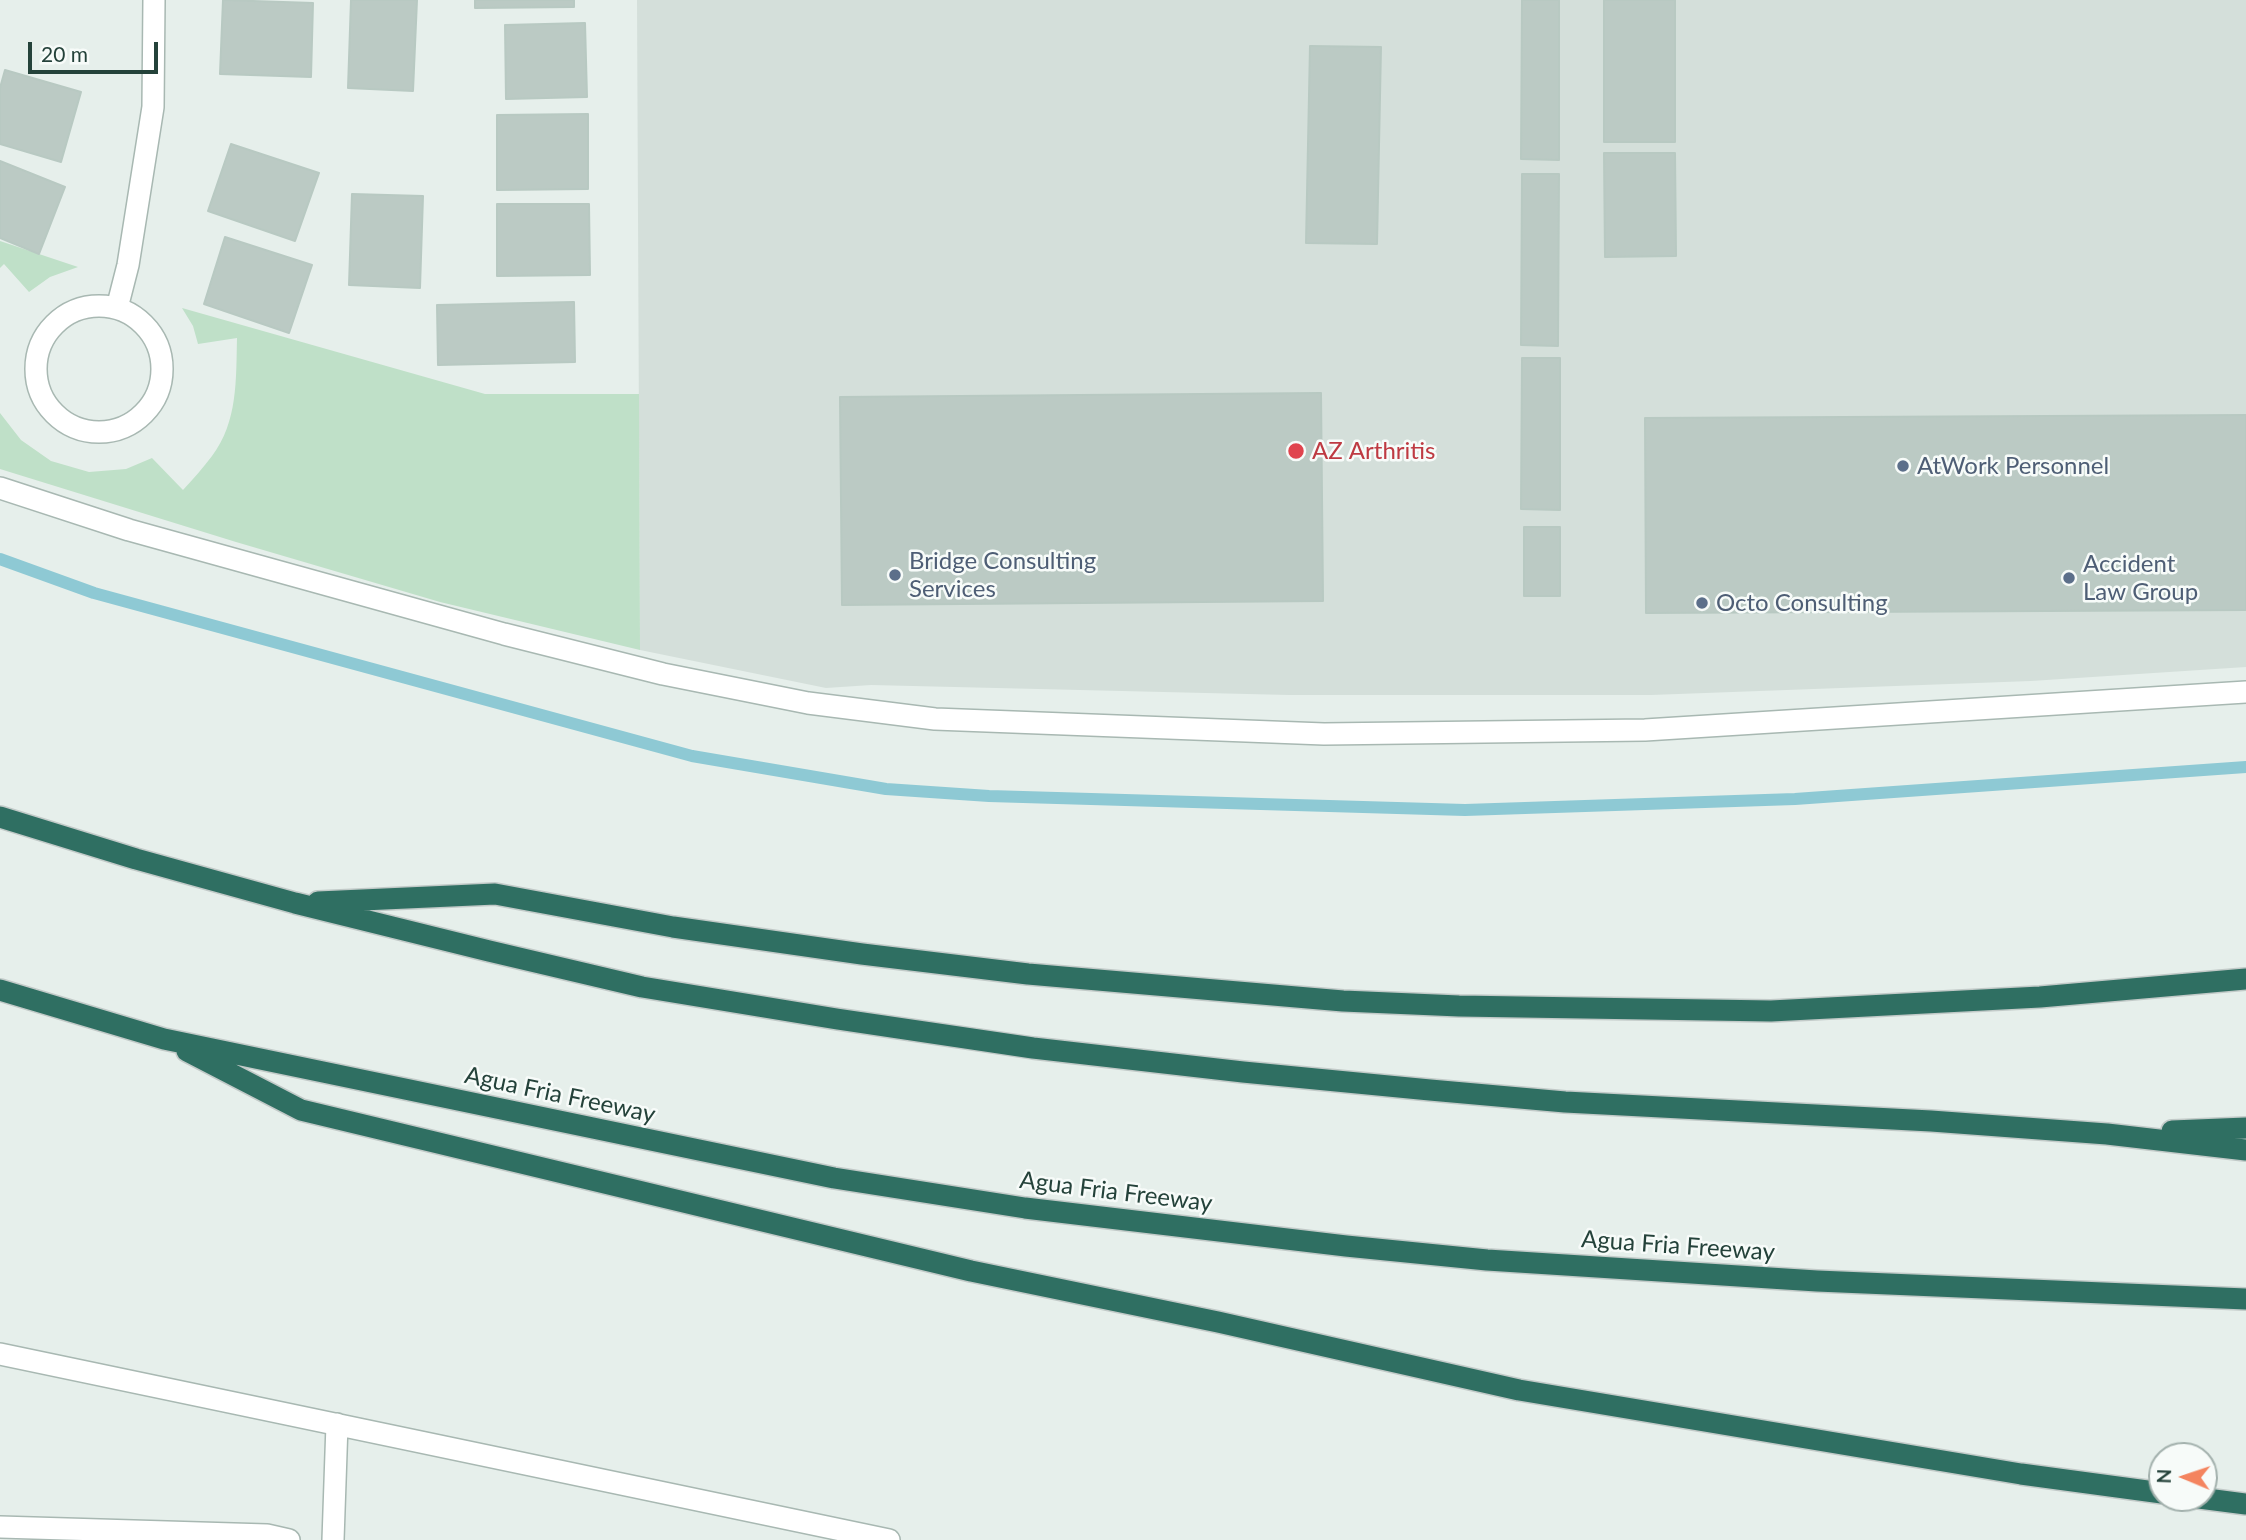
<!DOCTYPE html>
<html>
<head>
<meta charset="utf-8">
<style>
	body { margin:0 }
	#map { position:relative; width:2246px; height:1540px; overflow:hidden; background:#e6efeb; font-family:Lato,sans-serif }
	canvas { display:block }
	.north { position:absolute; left:2148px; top:1442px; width:70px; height:70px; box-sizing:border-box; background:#f7fbf9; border:2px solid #a3b1ad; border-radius:50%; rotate:272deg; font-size:19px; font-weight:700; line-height:28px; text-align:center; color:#24423a }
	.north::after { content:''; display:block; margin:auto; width:24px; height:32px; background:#f4845f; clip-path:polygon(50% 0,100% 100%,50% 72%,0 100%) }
	.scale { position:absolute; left:28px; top:42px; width:130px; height:32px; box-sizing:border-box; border:4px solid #24423a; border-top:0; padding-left:9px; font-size:21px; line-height:24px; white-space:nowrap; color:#24423a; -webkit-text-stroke:5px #f7fbf9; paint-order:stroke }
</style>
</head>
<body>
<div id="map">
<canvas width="2246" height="1540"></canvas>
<div class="north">N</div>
<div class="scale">20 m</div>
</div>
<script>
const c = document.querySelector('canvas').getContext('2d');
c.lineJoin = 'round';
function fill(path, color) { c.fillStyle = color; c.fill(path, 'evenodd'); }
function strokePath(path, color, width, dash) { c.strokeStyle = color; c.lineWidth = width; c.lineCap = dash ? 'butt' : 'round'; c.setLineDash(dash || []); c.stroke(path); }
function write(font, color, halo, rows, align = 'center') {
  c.font = font + ' Lato,sans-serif'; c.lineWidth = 5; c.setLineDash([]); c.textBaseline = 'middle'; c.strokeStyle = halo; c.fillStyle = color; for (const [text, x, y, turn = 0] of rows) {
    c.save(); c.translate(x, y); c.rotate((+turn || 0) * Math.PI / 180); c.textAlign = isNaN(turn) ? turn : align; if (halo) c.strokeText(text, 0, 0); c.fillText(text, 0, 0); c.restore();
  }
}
const built = new Path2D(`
	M637,0H2246V667L2031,681L1651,695H1289L871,685L826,688L640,650Z`);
const green = new Path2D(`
	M0,241L78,267L50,277L29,292L4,264L0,268Z
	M182,308L485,394H639L640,650L440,602L236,542L0,469V413L21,440L51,461L89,472L126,469L152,458L183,490C193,479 203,468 212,456C238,422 236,379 237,338L198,344L193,326Z`);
const stream = new Path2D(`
	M0,559L94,593L692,756L886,789L989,796L1465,810L1795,799L2246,767`);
const building = new Path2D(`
	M223,0L313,3L311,77L220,74Z
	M351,0H417L413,91L348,88Z
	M475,0H574V7L475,8Z
	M1522,0H1559V160L1521,159Z
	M1604,0H1675V142H1604Z
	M585,23L587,97L506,99L505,25Z
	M1310,46L1381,47L1377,244L1306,243Z
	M5,70L81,92L61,162L0,144V88Z
	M588,114V189L497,190V115Z
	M231,144L319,173L295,241L208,211Z
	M1604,153H1675L1676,256L1605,257Z
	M0,161L65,187L39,254L0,238Z
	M1522,174H1559L1558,346L1521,345Z
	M352,194L423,196L420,288L349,285Z
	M497,204H589L590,275L497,276Z
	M225,237L312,265L289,333L204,304Z
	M574,302L575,362L438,365L437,305Z
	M1522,358H1560V510L1521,509Z
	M1321,393L1323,601L842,605L840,397Z
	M2246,415V610L1646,613L1645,418Z
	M1524,527H1560V596H1524Z`);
const minor = new Path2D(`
	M36 369a63 63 0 1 1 126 0a63 63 0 1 1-126 0Z
	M117,308L128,265L153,107L154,0
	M0,488L129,530L504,634L663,674L808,703L935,719L1324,734L1645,730L2246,692
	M0,1354L889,1540
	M0,1527L267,1535L289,1540
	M333,1540L337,1424`);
const highway = new Path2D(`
	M0,817L136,859L295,903L489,951L642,987L837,1019L1033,1048L1243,1072L1430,1090L1565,1102L1931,1121L2107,1134L2246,1150
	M318,902L495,894L673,927L862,954L1028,974L1343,1001L1459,1006L1771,1011L2040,997L2246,979
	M0,990L164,1039L834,1178L1025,1208L1346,1246L1487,1260L1817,1281L2246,1299
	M187,1051L301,1110L971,1271L1218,1322L1519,1390L2021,1474L2162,1493
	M2172,1131L2246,1128
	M2199,1498L2246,1504`);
const markers = [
	[1296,451,9,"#e0444e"],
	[1903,466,7,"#5c6f8a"],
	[895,575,7,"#5c6f8a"],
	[2069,578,7,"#5c6f8a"],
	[1702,603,7,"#5c6f8a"]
];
const healthNames = [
	["AZ Arthritis",1312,451]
];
const serviceNames = [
	["AtWork Personnel",1917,466],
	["Bridge Consulting",909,561],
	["Services",909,589],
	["Accident",2083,564],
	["Law Group",2083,592],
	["Octo Consulting",1716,603]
];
const streetNames = [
	["Agua Fria Freeway",560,1095,12],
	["Agua Fria Freeway",1116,1192,7],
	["Agua Fria Freeway",1678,1246,4]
];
fill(built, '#d4dfda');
fill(green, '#bfe0c8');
strokePath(stream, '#8ec9d4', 12);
fill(building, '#bbcac4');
strokePath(building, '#b8c9c2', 2);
strokePath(minor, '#a8b8b2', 24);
strokePath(highway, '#c2cac8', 24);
strokePath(minor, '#fff', 21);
strokePath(highway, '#2f6f62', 21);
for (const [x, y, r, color] of markers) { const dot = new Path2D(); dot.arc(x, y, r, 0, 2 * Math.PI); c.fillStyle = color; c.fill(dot); strokePath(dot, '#f7fbf9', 2.5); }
write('24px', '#be3a42', '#f7fbf9', healthNames, 'left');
write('24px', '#4e5e75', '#f7fbf9', serviceNames, 'left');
write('24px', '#24423a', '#f7fbf9', streetNames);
</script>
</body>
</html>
